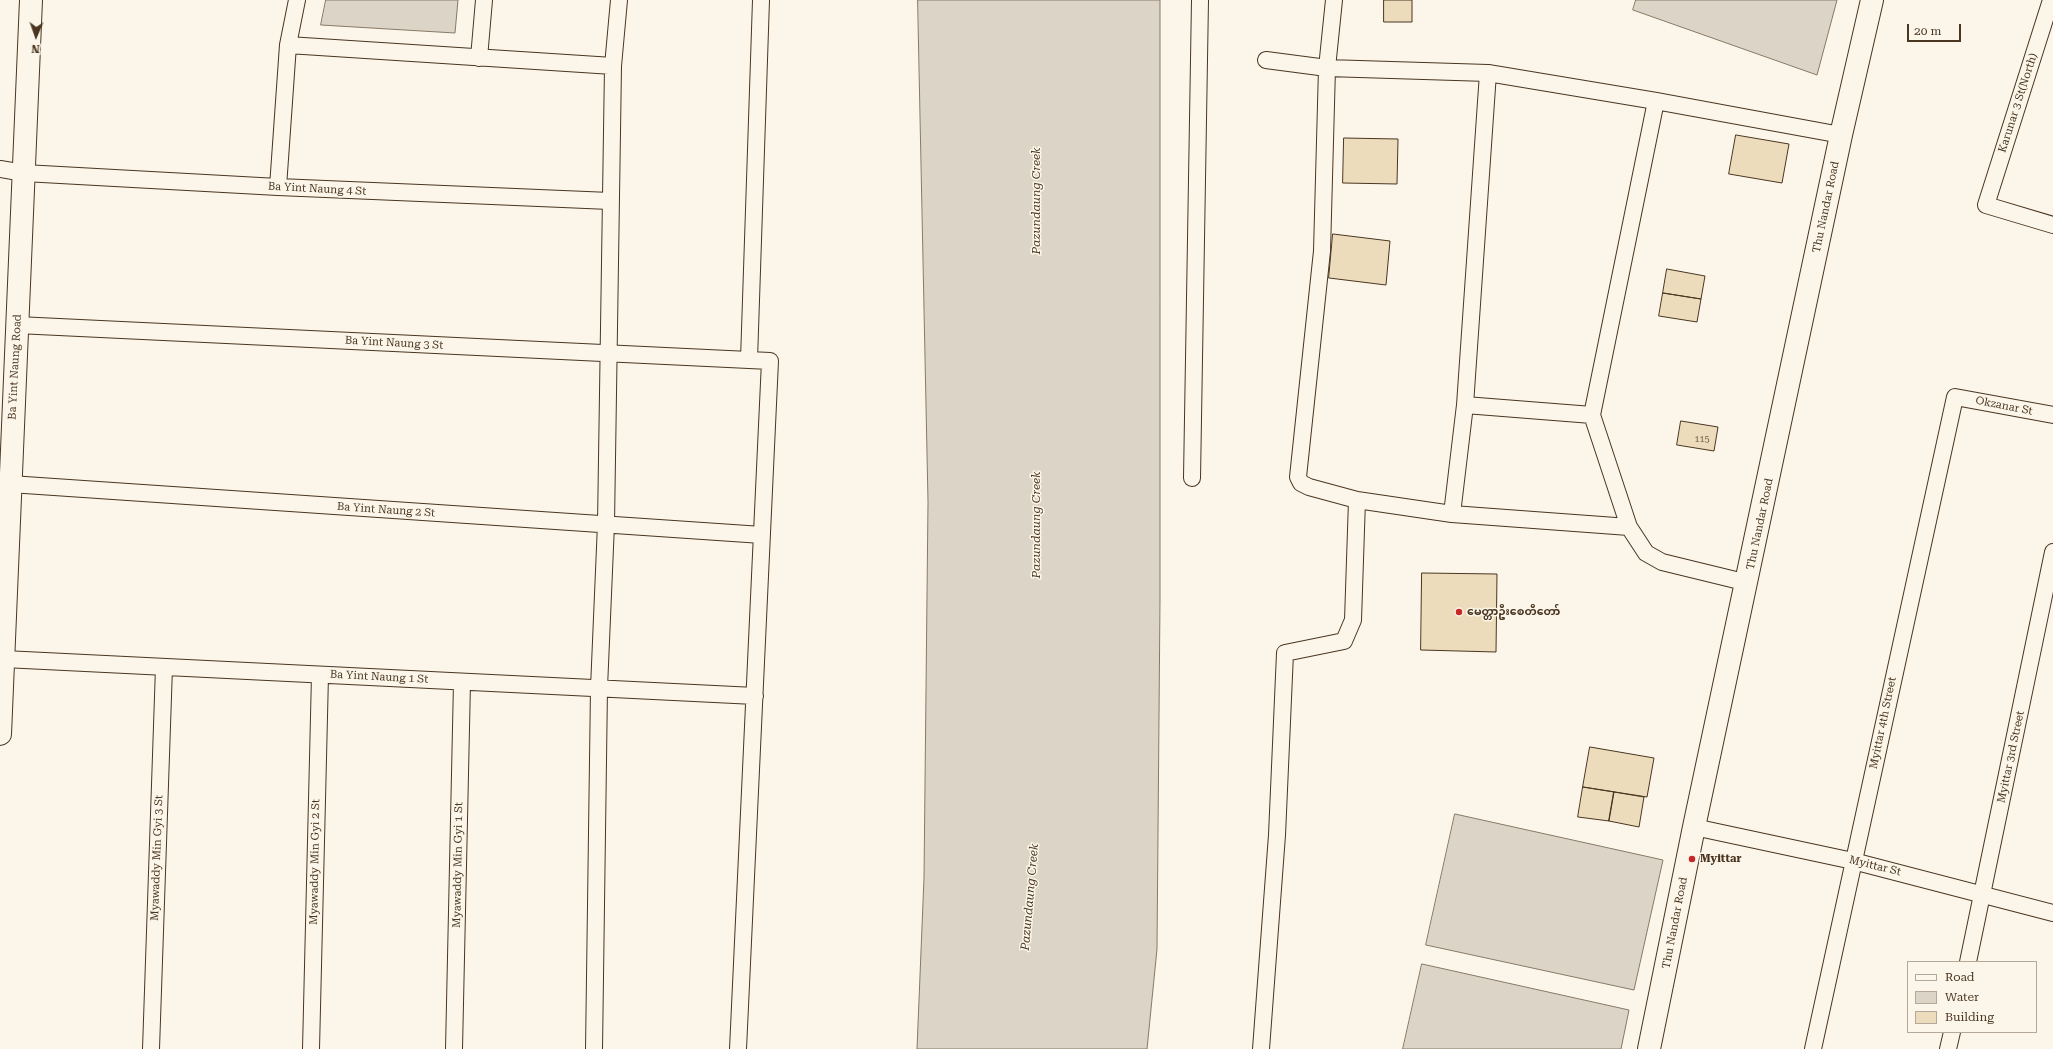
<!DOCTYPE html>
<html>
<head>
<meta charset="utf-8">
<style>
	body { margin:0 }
	#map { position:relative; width:2053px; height:1049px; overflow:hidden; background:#fbf6e9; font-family:"Roboto Serif",serif }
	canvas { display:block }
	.legend { position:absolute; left:1907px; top:961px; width:130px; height:72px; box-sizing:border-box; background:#fbf6e9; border:1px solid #b4a999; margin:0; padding:5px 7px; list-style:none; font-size:12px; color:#4a3520 }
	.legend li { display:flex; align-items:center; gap:8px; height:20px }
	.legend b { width:20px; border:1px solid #b4a999 }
	.north { position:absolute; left:16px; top:16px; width:40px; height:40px; -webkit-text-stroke:3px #fbf6e9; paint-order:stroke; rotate:182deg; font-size:11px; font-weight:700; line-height:16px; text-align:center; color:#4a3520 }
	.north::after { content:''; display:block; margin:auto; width:14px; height:18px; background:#4a3520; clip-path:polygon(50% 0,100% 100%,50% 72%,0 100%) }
	.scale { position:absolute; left:1907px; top:24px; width:54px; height:18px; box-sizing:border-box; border:2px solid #4a3520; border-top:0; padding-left:5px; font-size:12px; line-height:14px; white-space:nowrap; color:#4a3520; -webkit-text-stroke:3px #fbf6e9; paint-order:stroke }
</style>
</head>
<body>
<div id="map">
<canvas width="2053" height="1049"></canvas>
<ul class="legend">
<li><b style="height:5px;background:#fbf6e9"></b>Road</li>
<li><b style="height:11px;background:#dcd4c6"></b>Water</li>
<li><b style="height:11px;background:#ecdcbc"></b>Building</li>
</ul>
<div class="north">N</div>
<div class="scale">20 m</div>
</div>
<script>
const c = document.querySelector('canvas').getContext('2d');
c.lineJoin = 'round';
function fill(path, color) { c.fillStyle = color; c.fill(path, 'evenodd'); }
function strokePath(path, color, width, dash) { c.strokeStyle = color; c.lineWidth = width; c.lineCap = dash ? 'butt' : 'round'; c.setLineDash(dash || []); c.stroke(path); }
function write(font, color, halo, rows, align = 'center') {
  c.font = font + ' "Roboto Serif","Noto Sans Myanmar",serif'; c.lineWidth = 3; c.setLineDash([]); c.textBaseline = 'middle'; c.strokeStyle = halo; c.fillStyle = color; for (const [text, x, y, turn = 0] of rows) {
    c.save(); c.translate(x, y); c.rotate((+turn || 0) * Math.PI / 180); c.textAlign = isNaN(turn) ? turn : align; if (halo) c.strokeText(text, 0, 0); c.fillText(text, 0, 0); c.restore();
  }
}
const water = new Path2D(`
	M326,0H458L455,33L321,25Z
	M918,0H1160V599L1157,949L1147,1049H917L924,878L928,502Z
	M1636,0H1837L1817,75L1633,10Z
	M1455,814L1663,860L1634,990L1426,945Z
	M1422,964L1629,1010L1621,1049H1403Z`);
const building = new Path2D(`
	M1384,0H1412V22H1384Z
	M1736,135L1789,144L1782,183L1729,174Z
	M1344,138L1398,139L1397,184L1343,183Z
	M1333,234L1390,241L1386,285L1329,278Z
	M1667,269L1705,276L1701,299L1663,293Z
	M1663,293L1701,299L1697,322L1659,316Z
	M1681,421L1718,427L1714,451L1677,445Z
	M1422,573L1497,574L1496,652L1421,650Z
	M1590,747L1654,758L1647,797L1583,787Z
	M1583,787L1614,792L1609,821L1578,817Z
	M1614,792L1644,797L1639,827L1609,821Z`);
const minor = new Path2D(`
	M1334,0L1327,68L1322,251L1298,477L1301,483L1309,487L1357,500L1452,514L1629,527
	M2051,0L1986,205L2053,225
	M288,45L613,66
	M479,58L484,0
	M1266,60L1327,68L1488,73L1656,101L1841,135
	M1656,101L1592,415L1629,527L1646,553L1662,562L1748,583
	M0,169L24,173L278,187L610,201
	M278,187L288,45L297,0
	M17,325L770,361L738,1049
	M749,360L761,0
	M1465,405L1592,415
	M1192,478L1200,0
	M10,484L762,535
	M1452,514L1465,405L1488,73
	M4,659L755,696
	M1694,827L1853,861L2053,913
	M1968,962L2053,552
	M151,1049L164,667
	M311,1049L320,675
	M454,1049L462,682
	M594,1049L599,688L606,524L613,66L619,0
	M1261,1049L1277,835L1285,653L1344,641L1353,620L1357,500
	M1813,1049L1955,397L2053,415
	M1948,1049L1952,1032`);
const secondary = new Path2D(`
	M0,734L31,0
	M1649,1049L1694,827L1841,135L1872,0`);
const markers = [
	[1459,612,4,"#c62828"],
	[1692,859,4,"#c62828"]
];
const numberNames = [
	["115",1702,439]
];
const streetNames = [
	["Karunar 3 St(North)",2018,103,-72],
	["Ba Yint Naung 4 St",317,189,3],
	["Thu Nandar Road",1826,207,-78],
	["Ba Yint Naung 3 St",394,343,3],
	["Ba Yint Naung Road",15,367,-87],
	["Okzanar St",2004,406,11],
	["Ba Yint Naung 2 St",386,510,4],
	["Thu Nandar Road",1760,524,-78],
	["Ba Yint Naung 1 St",379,677,3],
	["Myittar 4th Street",1883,723,-78],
	["Myittar 3rd Street",2011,757,-78],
	["Myawaddy Min Gyi 3 St",157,858,-88],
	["Myawaddy Min Gyi 2 St",315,862,-89],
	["Myawaddy Min Gyi 1 St",458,865,-89],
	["Myittar St",1875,866,14],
	["Thu Nandar Road",1675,923,-79]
];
const poiNames = [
	["မေတ္တာဦးစေတီတော်",1467,612],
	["Myittar",1700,859]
];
const waterNames = [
	["Pazundaung Creek",1036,201,-90],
	["Pazundaung Creek",1036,525,-90],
	["Pazundaung Creek",1030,897,-85]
];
fill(water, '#dcd4c6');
strokePath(water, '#887966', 1);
fill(building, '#ecdcbc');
strokePath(building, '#4a3520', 1);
strokePath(minor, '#4a3520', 18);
strokePath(secondary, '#4a3520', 24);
strokePath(minor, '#fbf6e9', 16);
strokePath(secondary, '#fbf6e9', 22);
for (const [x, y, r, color] of markers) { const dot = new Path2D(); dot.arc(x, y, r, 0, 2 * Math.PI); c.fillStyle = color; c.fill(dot); strokePath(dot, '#fbf6e9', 1.5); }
write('9px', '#725f47', null, numberNames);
write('11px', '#4a3520', '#fbf6e9', streetNames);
write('bold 11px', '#4a3520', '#fbf6e9', poiNames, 'left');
write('italic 12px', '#4a3520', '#fbf6e9', waterNames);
</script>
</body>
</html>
